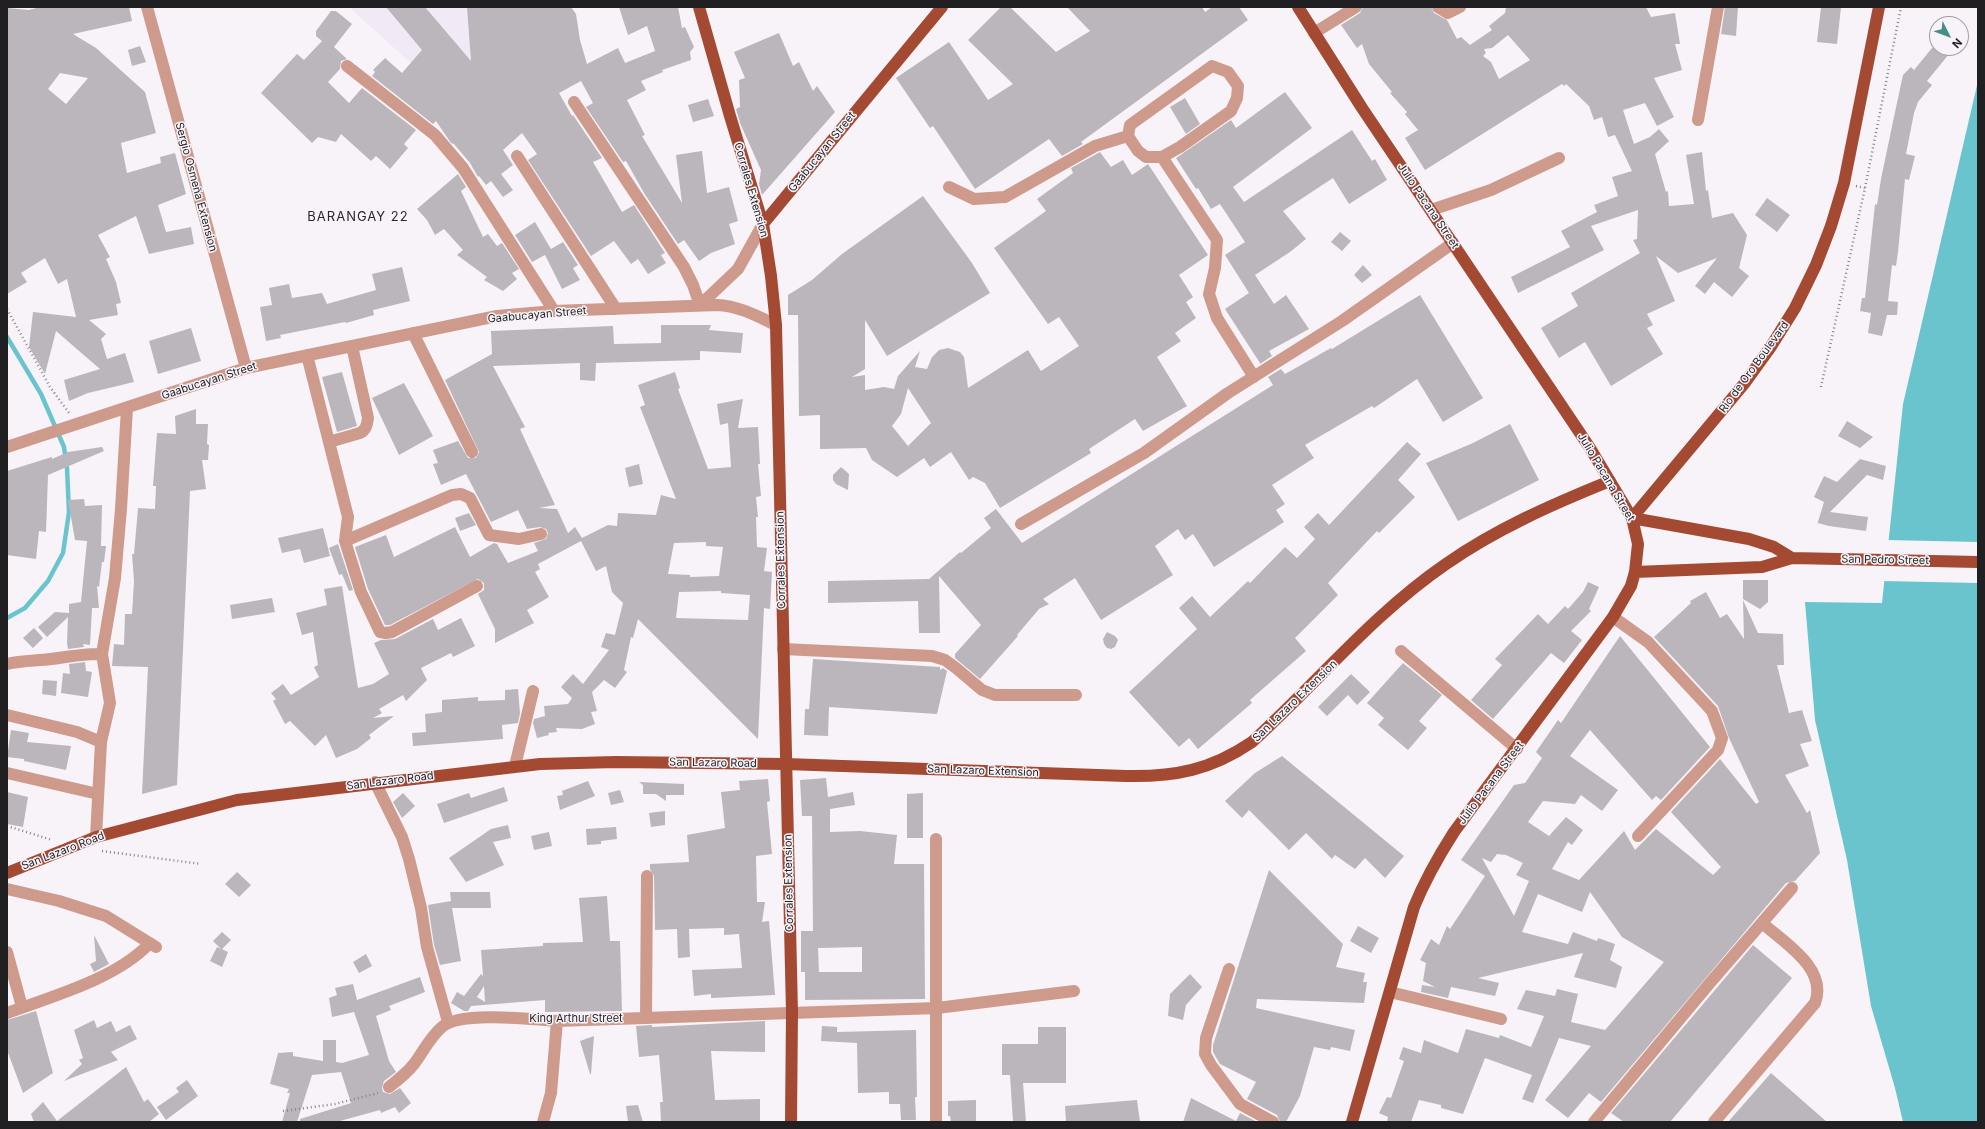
<!DOCTYPE html>
<html>
<head>
<meta charset="utf-8">
<style>
	body { margin:0 }
	#map { position:relative; width:1985px; height:1129px; overflow:hidden; background:#f7f3f9; font-family:Inter,sans-serif }
	canvas { display:block }
	.frame { position:absolute; inset:0; border:8px solid #201f21; pointer-events:none }
	.north { position:absolute; left:1929px; top:16px; width:40px; height:40px; box-sizing:border-box; background:#f7f3f9; border:1px solid #a19ea3; border-radius:50%; rotate:132deg; font-size:11px; font-weight:700; line-height:16px; text-align:center; color:#201f21 }
	.north::after { content:''; display:block; margin:auto; width:14px; height:18px; background:#478e87; clip-path:polygon(50% 0,100% 100%,50% 72%,0 100%) }
</style>
</head>
<body>
<div id="map">
<canvas width="1985" height="1129"></canvas>
<div class="frame"></div>
<div class="north">N</div>
</div>
<script>
const c = document.querySelector('canvas').getContext('2d');
c.lineJoin = 'round';
function fill(path, color) { c.fillStyle = color; c.fill(path, 'evenodd'); }
function strokePath(path, color, width, dash) { c.strokeStyle = color; c.lineWidth = width; c.lineCap = dash ? 'butt' : 'round'; c.setLineDash(dash || []); c.stroke(path); }
function write(font, color, halo, rows, align = 'center') {
  c.font = font + ' Inter,sans-serif'; c.lineWidth = 3; c.setLineDash([]); c.textBaseline = 'middle'; c.strokeStyle = halo; c.fillStyle = color; for (const [text, x, y, turn = 0] of rows) {
    c.save(); c.translate(x, y); c.rotate((+turn || 0) * Math.PI / 180); c.textAlign = isNaN(turn) ? turn : align; if (halo) c.strokeText(text, 0, 0); c.fillText(text, 0, 0); c.restore();
  }
}
const built = new Path2D(`
	M350,7H495L458,106L350,8Z`);
const water = new Path2D(`
	M1978,81V1122H1903L1895,1088L1871,1006L1847,860L1815,720L1805,602L1882,603L1903,404Z`);
const pier = new Path2D(`
	M1886,540L1978,542V583L1882,581Z`);
const stream = new Path2D(`
	M7,337L41,394L64,447L67,468L69,512L63,553L48,581L25,608L7,618`);
const building = new Path2D(`
	M40,7H129L132,21L73,34L96,48L145,92L156,133L121,143L127,173L161,163L160,157L175,153L186,194L158,205L166,232L191,227L194,244L149,254L136,216L98,235L110,257L106,259L116,282L121,303L116,304L118,315L89,320L106,334L101,339L107,359L125,353L134,382L88,393L69,401L64,380L100,369L56,331L45,374L29,347L33,312L76,317L67,279L58,284L45,258L21,273L27,282L7,294V8L29,10ZM60,73L88,78L66,104L48,89Z
	M386,7H425L471,61L467,7H571L576,14L580,40L587,64L618,48L625,63L655,51L647,26L628,35L619,7H678L682,28L685,27L694,47L690,52L691,60L662,70L663,72L641,81L646,90L627,100L645,135L642,136L682,203L676,155L702,151L707,193L729,187L738,221L729,224L735,244L711,253L699,261L684,240L678,244L644,193L626,161L623,162L586,107L593,103L581,81L559,93L572,116L573,115L602,158L593,162L622,212L634,205L665,253L661,255L666,263L648,274L638,259L631,264L614,241L591,256L528,160L537,154L522,133L503,150L513,165L501,174L513,190L503,197L491,181L486,185L479,176L478,177L470,163L454,144L451,143L436,121L433,124L372,76L375,72L373,70L385,58L402,73L422,50Z
	M1001,7H1010L1056,52L1090,31L1067,7H1202L1205,12L1212,7H1239L1248,20L1081,142L1083,144L1062,156L1049,139L975,189L933,126L930,128L896,78L949,42L988,100L1013,84L968,40Z
	M1363,7H1431L1434,13L1447,20L1457,39L1461,37L1470,45L1492,30L1489,26L1505,13L1506,7H1646L1651,17L1675,13L1680,44H1675L1682,70L1654,78L1674,117L1657,126L1645,103L1623,110L1634,144L1650,137L1659,129L1669,141L1655,154L1666,192L1668,191L1669,206L1694,204L1686,155L1702,152L1706,191L1708,190L1712,218L1733,213L1747,235L1739,268L1749,276L1732,297L1714,282L1705,294L1695,286L1717,258L1678,273L1656,256L1675,301L1647,314L1653,325L1647,328L1663,354L1611,386L1585,342L1559,358L1541,328L1578,306L1571,293L1640,253L1633,240L1637,239L1638,210L1591,226L1604,250L1518,293L1511,277L1570,247L1561,231L1597,212L1594,205L1618,196L1612,177L1632,171L1615,135L1608,137L1602,117L1594,120L1589,106L1566,84L1564,86L1562,84L1425,170L1405,138L1418,130L1405,114L1407,112L1390,93L1392,92L1369,64L1362,44L1357,48L1341,25L1360,13ZM1508,35L1530,60L1499,79L1491,62L1483,56L1486,53L1484,49L1492,48Z
	M1725,7H1738L1736,36L1721,34Z
	M1821,7H1841L1837,44L1817,42Z
	M331,11H336L352,24L334,47L347,59L341,61L340,69L328,82L349,103L362,88L416,130L404,144L408,148L390,169L376,156L371,161L341,134L336,142L318,137L312,143L261,93L297,54L304,60L322,41L316,36V31Z
	M779,33L793,66L799,62L813,91L817,86L835,112L762,195L759,184L761,170L740,123L736,109L740,107L739,80L745,78L734,52Z
	M140,46L146,62L132,66L128,50Z
	M1932,48H1954L1927,81L1932,85L1918,102L1914,113L1906,154L1915,156L1909,180L1905,179L1898,252L1896,266L1892,265L1888,301L1898,302L1897,315H1887L1882,336L1868,333L1871,313L1860,311L1862,298H1865L1875,204L1877,205L1881,179L1895,112L1903,75L1911,67L1914,70Z
	M1285,92L1312,128L1233,187L1244,202L1352,130L1372,161L1375,159L1387,180L1349,204L1333,178L1283,211L1306,239L1290,252L1255,275L1274,304L1286,295L1309,329L1269,351L1272,356L1260,364V363L1225,309L1249,293L1225,255L1245,242L1220,204L1211,209L1198,188L1196,189L1176,158L1231,120L1236,128Z
	M1185,98L1200,124L1186,134L1170,107Z
	M708,99L714,116L693,122L688,105Z
	M1100,152L1111,167L1123,160L1132,175L1148,164L1208,255L1179,275L1193,297L1186,302L1196,318L1175,333L1181,341L1157,357L1187,406L1143,431L1135,419L1089,449L1091,453L1000,508L985,483L973,477L969,480L951,452L930,467L924,458L897,477L872,460L866,448L820,449V415L799,416L798,315H788V295L812,280L842,254L923,196L972,263L990,293L887,356L865,320V369L852,377L865,375V390L884,387L894,389L898,376L920,351L915,367L927,369L932,357L939,350L948,348L960,352L964,357L968,388L1028,350L1041,371L1079,346L1059,317L1048,324L994,248L1046,211L1037,199L1073,173L1071,168ZM908,388L931,423L908,446L892,426L901,414Z
	M458,174L466,187L461,191L483,237L488,234L497,246L502,243L519,269L512,273L517,279L503,291L484,280L487,277L457,255L463,250L444,229L435,235L427,220L417,209Z
	M1767,198L1790,215L1777,232L1755,215Z
	M535,222L551,249L563,242L578,265L573,268L580,280L562,289L545,255L532,262L515,235Z
	M1340,232L1351,241L1342,251L1331,242Z
	M1363,265L1372,275L1362,283L1354,275Z
	M402,267L410,301L373,310L374,315L346,323L345,322L280,335L281,338L266,341L260,307L272,305L269,288L289,284L292,298L322,293L327,304L376,290L372,274Z
	M1420,295L1483,398L1443,422L1417,379L1374,408L1372,406L1305,445L1314,458L1272,485L1285,504L1276,510L1284,522L1214,567L1193,534L1185,540L1178,529L1155,546L1173,575L1101,620L1075,578L1043,599L1049,604L1039,609L1017,635L1018,636L980,679L955,658V654L981,625L939,576L940,633H919L918,601L828,603V581L929,579L960,552L961,553L991,528L984,518L996,509L1022,543L1273,385L1268,377L1281,369L1285,374L1331,348L1332,349Z
	M661,325H711L709,330L743,333L741,353L700,351V360L596,363L595,381L580,380V363L493,366L525,427L520,429L555,505L539,508L557,509L568,533L575,527L582,538L608,525L617,526L618,513L656,515L661,495L676,499L640,407L645,405L638,385L675,372L680,388L678,389L708,469L731,467L728,423L720,425L717,404L743,399L738,428L758,427L760,464H758L761,496L756,497L758,517H756L757,547L767,548L764,571L772,572L770,609L764,608L758,739L638,619L633,638L631,637L624,670L627,672L615,688L604,680L592,692L597,711L591,712L595,724L582,729L556,728L557,732L548,733L549,735L537,738L533,723L534,719L545,716L544,706L568,704L572,698L561,687L573,674L583,684L609,650L601,647L606,633L615,635L623,603L612,592L606,566L596,571L581,541L538,564L540,569L535,572L549,597L527,610L534,623L495,643V629L478,594L484,590V583L478,579L390,625H385L368,589L355,547L386,535L394,557L455,527L470,557L494,543L497,544L508,563L538,551L534,543L546,539L548,533L546,529L540,527L527,529L518,510L491,522L466,474L441,485L433,464L438,463L433,450L458,441L468,458H476L479,452L445,380L492,354L491,331L613,326L614,344L661,343ZM706,542V546L723,547L719,576L690,577V575L668,574L674,543ZM721,591V593L750,595L748,620L676,618L679,592Z
	M191,328L201,361L158,374L149,341Z
	M342,372L357,426L337,432L322,377Z
	M404,383L433,436L399,455L372,398Z
	M196,409V424H208L207,444L209,445L208,460H202L206,489L190,491L177,785L142,794L148,667L112,666L114,644L124,645L125,614H132L134,581L132,554H134L138,508L155,509L156,486H153L157,433L176,434L175,416Z
	M1847,421L1873,437L1860,448L1838,436Z
	M1510,424L1539,480L1458,521L1426,463L1473,443Z
	M1407,442L1421,454L1398,480L1415,497L1379,533L1377,531L1328,583L1338,595L1295,638L1306,651L1250,700L1252,703L1198,749L1189,738L1179,747L1129,692L1197,629L1179,608L1192,596L1210,617L1248,581L1250,583L1285,547L1297,558L1315,539L1304,527L1318,513L1329,525Z
	M102,447L104,451L48,475L46,532L39,531L36,559L7,555V471L52,457V459L68,452Z
	M1860,459L1886,466L1883,480L1867,475L1830,512L1868,517L1866,531L1829,526L1818,523L1817,525L1824,502L1814,497L1824,476L1837,482Z
	M639,464L643,484L629,487L625,468Z
	M841,467L849,474L848,490L836,484L833,480V475Z
	M84,499L85,506L102,505L101,546H106L104,562H102L99,587L97,586L99,608H92L90,645L83,644L84,647L68,649L67,643L68,617L47,637L38,627L55,612L69,613V604L81,602L87,541L75,540L68,500Z
	M469,513L476,525L460,531L455,518Z
	M323,528L330,556L304,563L300,549L282,553L278,538Z
	M338,544L353,590L349,591L342,574L339,575L329,548Z
	M1743,580H1768V602L1760,609L1743,599Z
	M1588,582L1599,587L1589,609L1591,611L1571,631L1582,640L1564,663L1551,653L1493,719L1471,700L1502,665L1495,659L1538,614L1548,624L1565,606L1568,609L1583,592Z
	M342,586L358,688L373,684L389,674L374,643L381,640L395,639L433,619L438,630L461,618L475,646L453,657L451,653L421,668L427,680L406,701L403,695L379,709L382,713L373,718L394,716L369,735L371,738L357,749L336,758L326,735L315,746L290,721L285,724L273,701L276,699L271,693L283,684L291,695L319,677L314,667L318,665L313,632L302,635L296,613L327,605L324,589Z
	M1706,592L1720,618L1727,614L1744,639L1743,600L1758,633L1783,634L1784,665H1777L1789,713L1802,710L1812,741L1800,744L1809,766L1785,775L1807,813L1810,810L1820,853L1795,881L1786,883L1601,1102L1589,1093L1568,1118L1545,1100L1591,1046L1559,1038L1533,1103L1522,1099L1532,1075L1485,1058L1463,1114L1441,1108V1105L1419,1100L1411,1122H1387L1388,1117L1379,1113L1387,1097L1391,1098L1404,1061L1399,1059L1403,1047L1421,1053L1424,1040L1458,1053L1466,1029L1499,1038L1500,1035L1531,1047L1544,1016L1517,1009L1526,990L1555,996L1557,989L1578,994L1571,1022L1605,1030L1664,962L1622,937L1590,892L1582,912L1538,894L1522,932L1568,944L1573,932L1597,941L1598,938L1615,944L1610,960L1622,967L1616,988L1574,977L1583,953L1478,978L1499,983L1495,996L1451,987L1448,998L1421,992L1422,985L1435,987L1423,981L1426,963L1420,960L1431,939L1439,945L1447,926L1450,929L1485,876L1461,860L1514,785L1525,783L1542,758L1536,752L1558,720L1561,723L1620,636L1710,747L1661,800L1656,796L1652,800L1590,730L1570,756L1618,790L1602,811L1581,795L1575,804L1543,801L1528,822L1549,836L1566,817L1583,830L1572,845L1568,842L1552,869L1579,880L1624,831L1635,850L1656,829L1713,875L1721,867L1671,812L1720,759L1756,804L1759,802L1729,738L1718,706L1654,637L1691,603L1690,601ZM1497,854L1506,855L1523,863L1516,875L1529,881L1514,916L1482,858L1491,862Z
	M272,598L275,612L232,619L230,605Z
	M34,628L43,638L33,648L23,638Z
	M1107,632L1115,636L1118,640L1115,647L1111,649L1107,648L1104,644L1103,639Z
	M813,659L940,667V670L943,668L947,671L937,714L829,707L828,736L804,735L805,709H809Z
	M85,662L86,671L92,672L88,697L61,693L63,673L70,674L69,664Z
	M1403,663L1442,695L1419,721L1427,728L1408,750L1378,725L1384,718L1367,703Z
	M1351,674L1370,692L1357,705L1348,695L1327,716L1318,707Z
	M43,680L57,681L56,696L42,694Z
	M518,689L520,713L518,723L502,725L503,739L413,746L412,733L426,732L425,714L442,712V700L478,697V701L505,700V690Z
	M11,730L29,733L27,742L71,746L66,770L24,761V759L7,757Z
	M1282,756L1404,856L1385,878L1365,858L1355,869L1335,855L1332,859L1306,833L1289,850L1249,810L1242,818L1225,801L1255,773Z
	M826,778L828,797L853,792L855,805L830,809V832L860,831L897,835L894,864H924L925,999L805,1000V972H801V931H813L812,816H802L800,780ZM862,947V972H819L818,948Z
	M768,779L770,801L767,802L772,854L756,856L757,902H765L762,922L769,921L775,995L711,998V994L694,996L692,970L742,968L739,934L724,935V928L689,929L690,957L678,958L677,929L655,930L654,876L650,869V864L689,862L687,835L725,828L721,792L740,790L739,781Z
	M588,781L595,796L560,810L557,796L563,795L562,791Z
	M639,782L684,784V795H666V801L656,794H643V785Z
	M504,787L508,801L444,823L437,804L469,793L471,798Z
	M620,790L624,802L611,805L608,793Z
	M7,792L28,797L23,827L7,824Z
	M403,793L415,806L402,818L393,802Z
	M923,793V838H907V794Z
	M665,811V825L651,827L649,813Z
	M508,825L511,838L493,842L504,865L466,882L449,858L491,829Z
	M616,827L617,839L601,841V844L587,845L586,829Z
	M549,832L552,846L534,850L531,836Z
	M1269,870L1343,944L1336,967L1365,973L1363,982H1367L1364,1003L1257,999L1256,1008L1355,1030L1350,1051L1331,1047L1330,1050L1314,1047L1300,1096L1286,1122H1280L1277,1115L1247,1099L1256,1082L1220,1064L1213,1052V1045Z
	M237,872L251,885L239,897L225,884Z
	M450,892H490L491,908H452L461,961L440,965L434,945L428,905L451,901Z
	M607,896L610,941H620L622,1011L545,1012V1000L471,1006L468,1011H464L451,1003L457,992L464,996L481,974L483,976L481,950L543,946V943L583,942L579,898ZM484,986L485,1002L477,997Z
	M1358,926L1379,938L1371,953L1350,941Z
	M222,932L231,940L222,949L228,952L222,967L210,961L217,947L221,949L213,941Z
	M94,935L109,964L94,972L90,964L96,961Z
	M1753,945L1792,978L1670,1122H1624L1611,1113Z
	M366,954L372,966L359,973L353,962Z
	M1190,974L1202,987L1186,1005L1183,1020L1168,1016L1170,994Z
	M420,977L425,992L389,1006L391,1010L376,1016L389,1061L396,1072L384,1081L382,1088L383,1092L390,1094L400,1088L411,1103L399,1113L395,1107L381,1113L380,1110L340,1121L300,1122V1119L351,1103L341,1072L312,1075L297,1122H282L290,1093H287L289,1089L270,1084L278,1053L293,1052V1056L323,1061V1040H336V1062L342,1063L369,1055L354,1012L332,1017L329,998L337,995L335,988L353,984L357,1000Z
	M36,1011L53,1073L23,1093L7,1050V1020Z
	M94,1020L97,1028L111,1021L116,1032L130,1025L137,1039L111,1052L118,1060L64,1081L82,1064L79,1060L83,1058L74,1030Z
	M765,1021V1052L711,1051L715,1100L760,1099V1122H661L660,1102H663L659,1055L639,1057L636,1026L652,1025V1027Z
	M822,1026L837,1027V1032L916,1030L917,1097H915L916,1120H901L900,1104H889V1092L858,1093L857,1043L821,1041Z
	M1038,1027H1066V1083H1023L1026,1122H1013L1010,1075H1002V1044H1038Z
	M594,1036L591,1074H590L580,1041Z
	M126,1067L144,1102L148,1099L159,1114L149,1122H34L31,1114L43,1102L57,1121Z
	M1771,1073L1827,1122H1728Z
	M187,1080L198,1096L166,1120L157,1107L179,1092L176,1088Z
	M1191,1098L1236,1121L1240,1113L1257,1122H1183Z
	M976,1100V1122H951L950,1116H948V1101Z
	M1137,1100L1140,1122H1066L1065,1106Z
	M638,1105L643,1122H628L626,1106Z`);
const path = new Path2D(`
	M1856,186L1865,188
	M7,309L50,387L69,413
	M1821,387L1865,188L1901,7
	M7,826L52,840
	M102,851L201,864
	M283,1111L335,1104L378,1093`);
const minor = new Path2D(`
	M147,7L246,368
	M1438,7L1448,13L1460,7
	M1314,33L1356,7
	M347,66L435,135L463,168L554,311
	M1212,66L1228,72L1238,86L1237,98L1231,111L1180,147L1162,157H1146L1138,151L1128,136L1130,125Z
	M574,102L684,267L693,285L700,305
	M1698,120L1718,7
	M517,156L616,309
	M1162,157L1217,240L1215,268L1209,294L1217,318L1254,377
	M949,187L974,199L1005,197L1095,146L1128,136
	M1431,210L1491,190L1559,158
	M700,305L738,269L763,224
	M413,333L472,452
	M307,355L348,517L345,541L452,495L461,494L470,498L489,535L519,539L541,534
	M329,442L360,433C366,430 367,425 368,418L352,346
	M7,447L246,368L497,316L554,311L717,305C739,306 757,316 776,325
	M1021,524L1144,453L1228,393L1342,321L1453,243
	M345,541L361,592L380,632L386,633L392,632L477,586
	M1613,617L1648,642L1712,711L1722,738L1718,750L1638,836
	M783,649L932,656L945,660L956,668L982,690L995,695H1076
	M1401,651L1517,749
	M7,664C22,660 36,661 51,659C69,657 84,653 102,654
	M7,715L77,732L101,742L96,837
	M101,742L110,703L102,654L115,578L121,509L127,408
	M515,766L533,691
	M7,773L98,794
	M375,782L402,837L409,859L421,908L427,947L448,1022
	M936,839V1122
	M7,889L59,901L106,916L156,947
	M7,952L22,1007
	M1229,969L1206,1038L1205,1054L1211,1065L1240,1104L1273,1122
	M1390,992L1501,1019
	M7,1013C53,996 116,979 150,943
	M646,1018L647,876
	M389,1087C398,1080 407,1073 414,1064C423,1052 430,1037 442,1027C459,1011 531,1019 557,1021L937,1008L1074,991
	M543,1122L551,1093L557,1021
	M1594,1122L1709,984L1792,888
	M1714,1122L1815,1003C1828,969 1785,943 1762,923`);
const major = new Path2D(`
	M699,7L730,116L763,224L771,276L776,325L792,1012L791,1122
	M1298,7L1362,108L1590,448L1632,518L1638,544L1635,572L1631,586L1613,617L1454,832C1438,857 1425,880 1414,907L1352,1122
	M763,224L942,7
	M1632,518L1744,384L1770,348L1795,308L1816,265L1831,226L1844,183L1879,7
	M1632,518L1749,539L1774,547L1792,558
	M1635,572L1762,567L1792,558L1978,562
	M7,873L96,837L237,800L540,764L616,762L786,764L1126,776C1175,777 1211,770 1252,742C1317,683 1373,614 1446,564C1496,529 1553,504 1610,481`);
const streetNames = [
	["Gaabucayan Street",822,152,-51],
	["Sergio Osmeña Extension",196,187,75],
	["Corrales Extension",751,190,74],
	["Julio Pacana Street",1428,206,56],
	["Gaabucayan Street",537,315,-5],
	["Rio de Oro Boulevard",1754,367,-54],
	["Gaabucayan Street",209,381,-18],
	["Julio Pacana Street",1606,477,59],
	["Corrales Extension",781,560,-91],
	["San Pedro Street",1885,560,1],
	["San Lazaro Extension",1295,701,-44],
	["San Lazaro Road",713,763,1],
	["San Lazaro Extension",983,771,2],
	["San Lazaro Road",390,781,-7],
	["Julio Pacana Street",1491,783,-53],
	["San Lazaro Road",63,851,-21],
	["Corrales Extension",789,883,-91],
	["King Arthur Street",576,1019]
];
const quarterNames = [
	["BARANGAY 22",358,217]
];
fill(built, '#f2e9f7');
fill(water, '#6ac4cd');
fill(pier, '#f7f3f9');
strokePath(stream, '#6ac4cd', 4.5);
fill(building, '#bab6bc');
strokePath(path, '#858286', 2.5, [1, 3]);
strokePath(minor, '#ce9a8b', 12);
strokePath(major, '#a44a32', 12);
write('11px', '#201f21', '#f7f3f9', streetNames);
c.letterSpacing = '1px';
write('13px', '#2b282c', '#f7f3f9', quarterNames);
c.letterSpacing = '0px';
</script>
</body>
</html>
